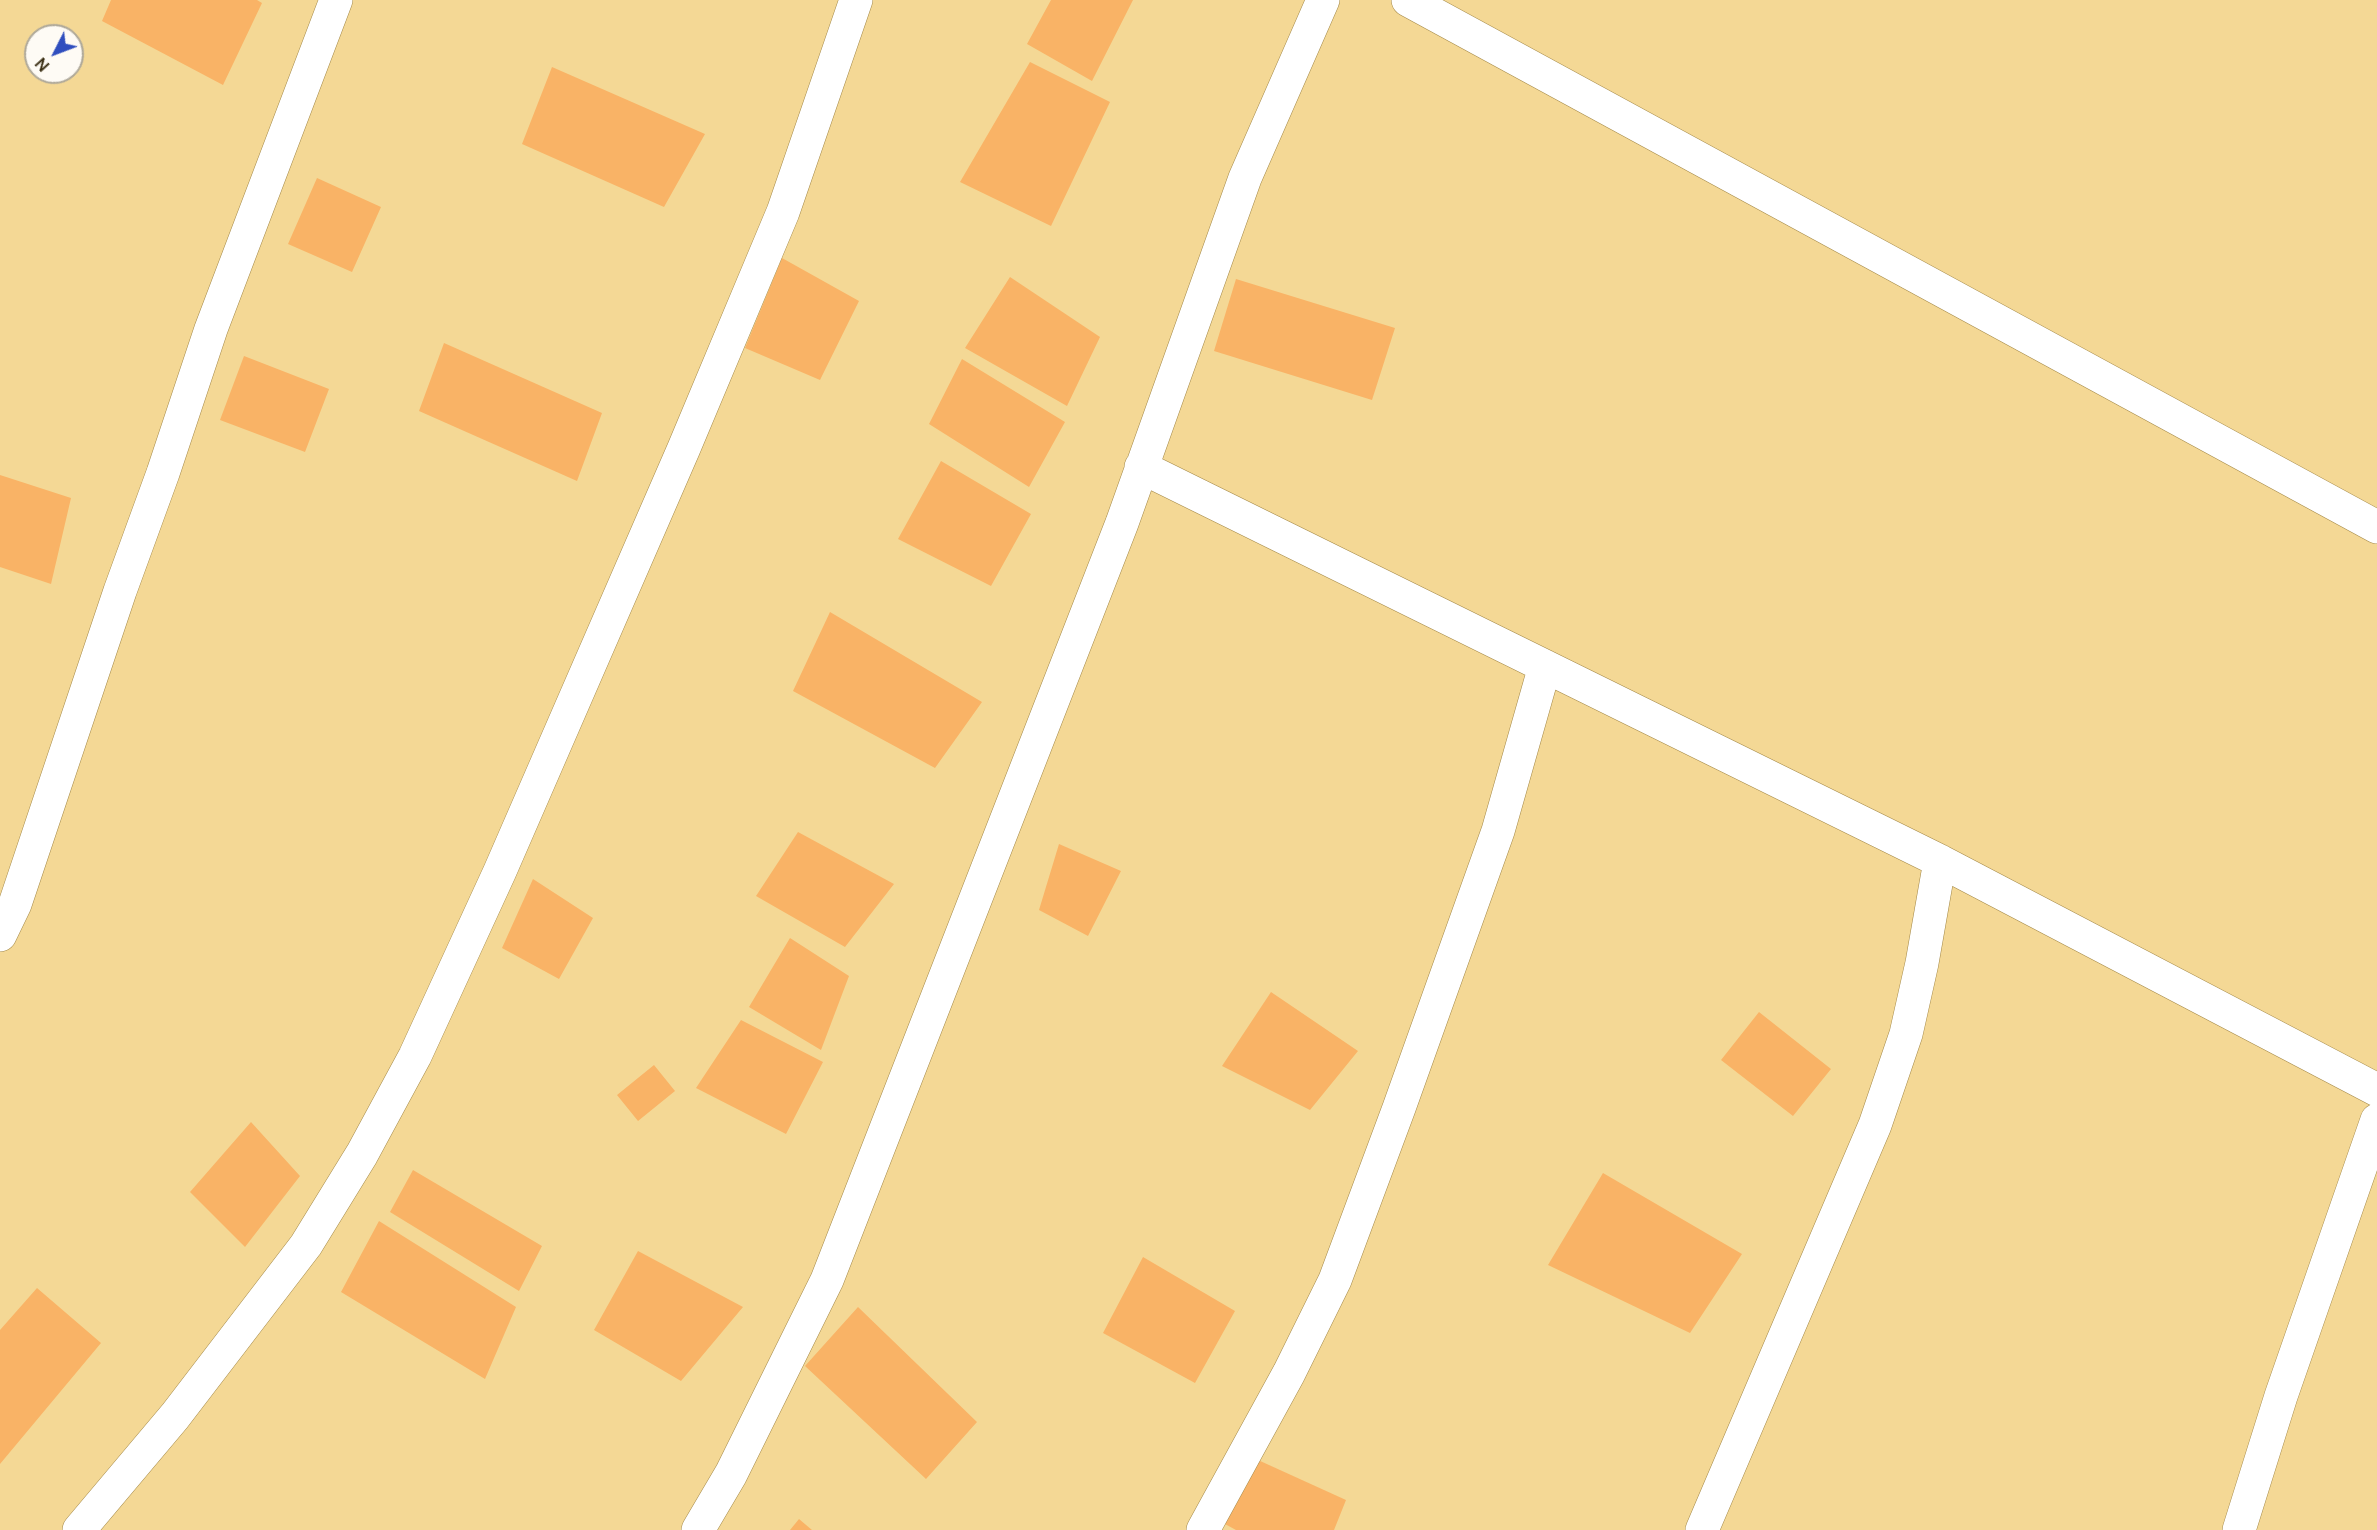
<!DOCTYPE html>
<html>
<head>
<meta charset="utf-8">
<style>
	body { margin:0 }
	#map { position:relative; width:2377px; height:1530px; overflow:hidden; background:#f4d895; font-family:Manrope,sans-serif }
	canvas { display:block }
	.north { position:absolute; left:24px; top:24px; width:60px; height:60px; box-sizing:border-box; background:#fefbf5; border:2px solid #aea899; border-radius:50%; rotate:228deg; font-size:16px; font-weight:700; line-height:24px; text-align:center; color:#372b10 }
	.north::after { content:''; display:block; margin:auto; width:21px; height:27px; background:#2f4ebe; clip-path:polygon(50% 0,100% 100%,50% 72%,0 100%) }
</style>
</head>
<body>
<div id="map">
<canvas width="2377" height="1530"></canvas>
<div class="north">N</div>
</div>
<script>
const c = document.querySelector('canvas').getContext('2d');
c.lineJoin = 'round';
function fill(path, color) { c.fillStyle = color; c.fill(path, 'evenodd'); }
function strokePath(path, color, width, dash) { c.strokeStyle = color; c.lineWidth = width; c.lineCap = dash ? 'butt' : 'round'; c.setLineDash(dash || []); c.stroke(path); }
const building = new Path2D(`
	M111,0H257L262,3L223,85L102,21Z
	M1051,0H1133L1092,81L1027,44Z
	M1030,62L1110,102L1051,226L960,182Z
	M552,67L705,134L664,207L522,144Z
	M317,178L381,207L352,272L288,244Z
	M782,258L859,301L820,380L745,348Z
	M1010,277L1100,337L1067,406L965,348Z
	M1236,279L1395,328L1372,400L1214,351Z
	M444,343L602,413L577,481L419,411Z
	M244,356L329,389L305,452L220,420Z
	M962,359L1065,422L1029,487L929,424Z
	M941,461L1031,514L991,586L898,539Z
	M0,475L71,498L51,584L0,567Z
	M830,612L982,702L935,768L793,691Z
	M798,832L894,884L845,947L756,896Z
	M1059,844L1121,871L1088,936L1039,910Z
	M533,879L593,918L559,979L502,948Z
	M790,938L849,976L821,1050L749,1007Z
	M1271,992L1358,1051L1310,1110L1222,1066Z
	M1759,1012L1831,1069L1793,1116L1721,1060Z
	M741,1020L823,1062L786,1134L696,1088Z
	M654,1065L675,1091L638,1121L617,1095Z
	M251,1122L300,1176L245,1247L190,1192Z
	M413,1170L542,1246L519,1291L390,1212Z
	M1603,1173L1742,1254L1690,1333L1548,1265Z
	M379,1221L516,1307L485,1379L341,1292Z
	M638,1251L743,1307L681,1381L594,1330Z
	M1143,1257L1235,1311L1195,1383L1103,1333Z
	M37,1288L101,1343L0,1464V1330Z
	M858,1307L977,1422L926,1479L805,1366Z
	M1258,1460L1346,1500L1334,1530H1236L1225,1524Z
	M799,1519L812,1530H790Z`);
const street = new Path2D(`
	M1408,0L2377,527
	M1141,467L1940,861L2377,1090
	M0,935L15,904L120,591L163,473L211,329L336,0
	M79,1530L175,1416L306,1245L362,1154L415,1056L500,871L684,448L783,212L856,0
	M698,1530L731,1474L827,1280L1122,523L1245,178L1323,0
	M1203,1530L1289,1373L1335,1280L1399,1108L1498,831L1545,666
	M1702,1530L1875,1125L1906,1034L1922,963L1940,861
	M2239,1530L2281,1396L2377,1120`);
fill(building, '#f9b366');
strokePath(street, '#a48948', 34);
strokePath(street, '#fff', 33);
</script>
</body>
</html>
